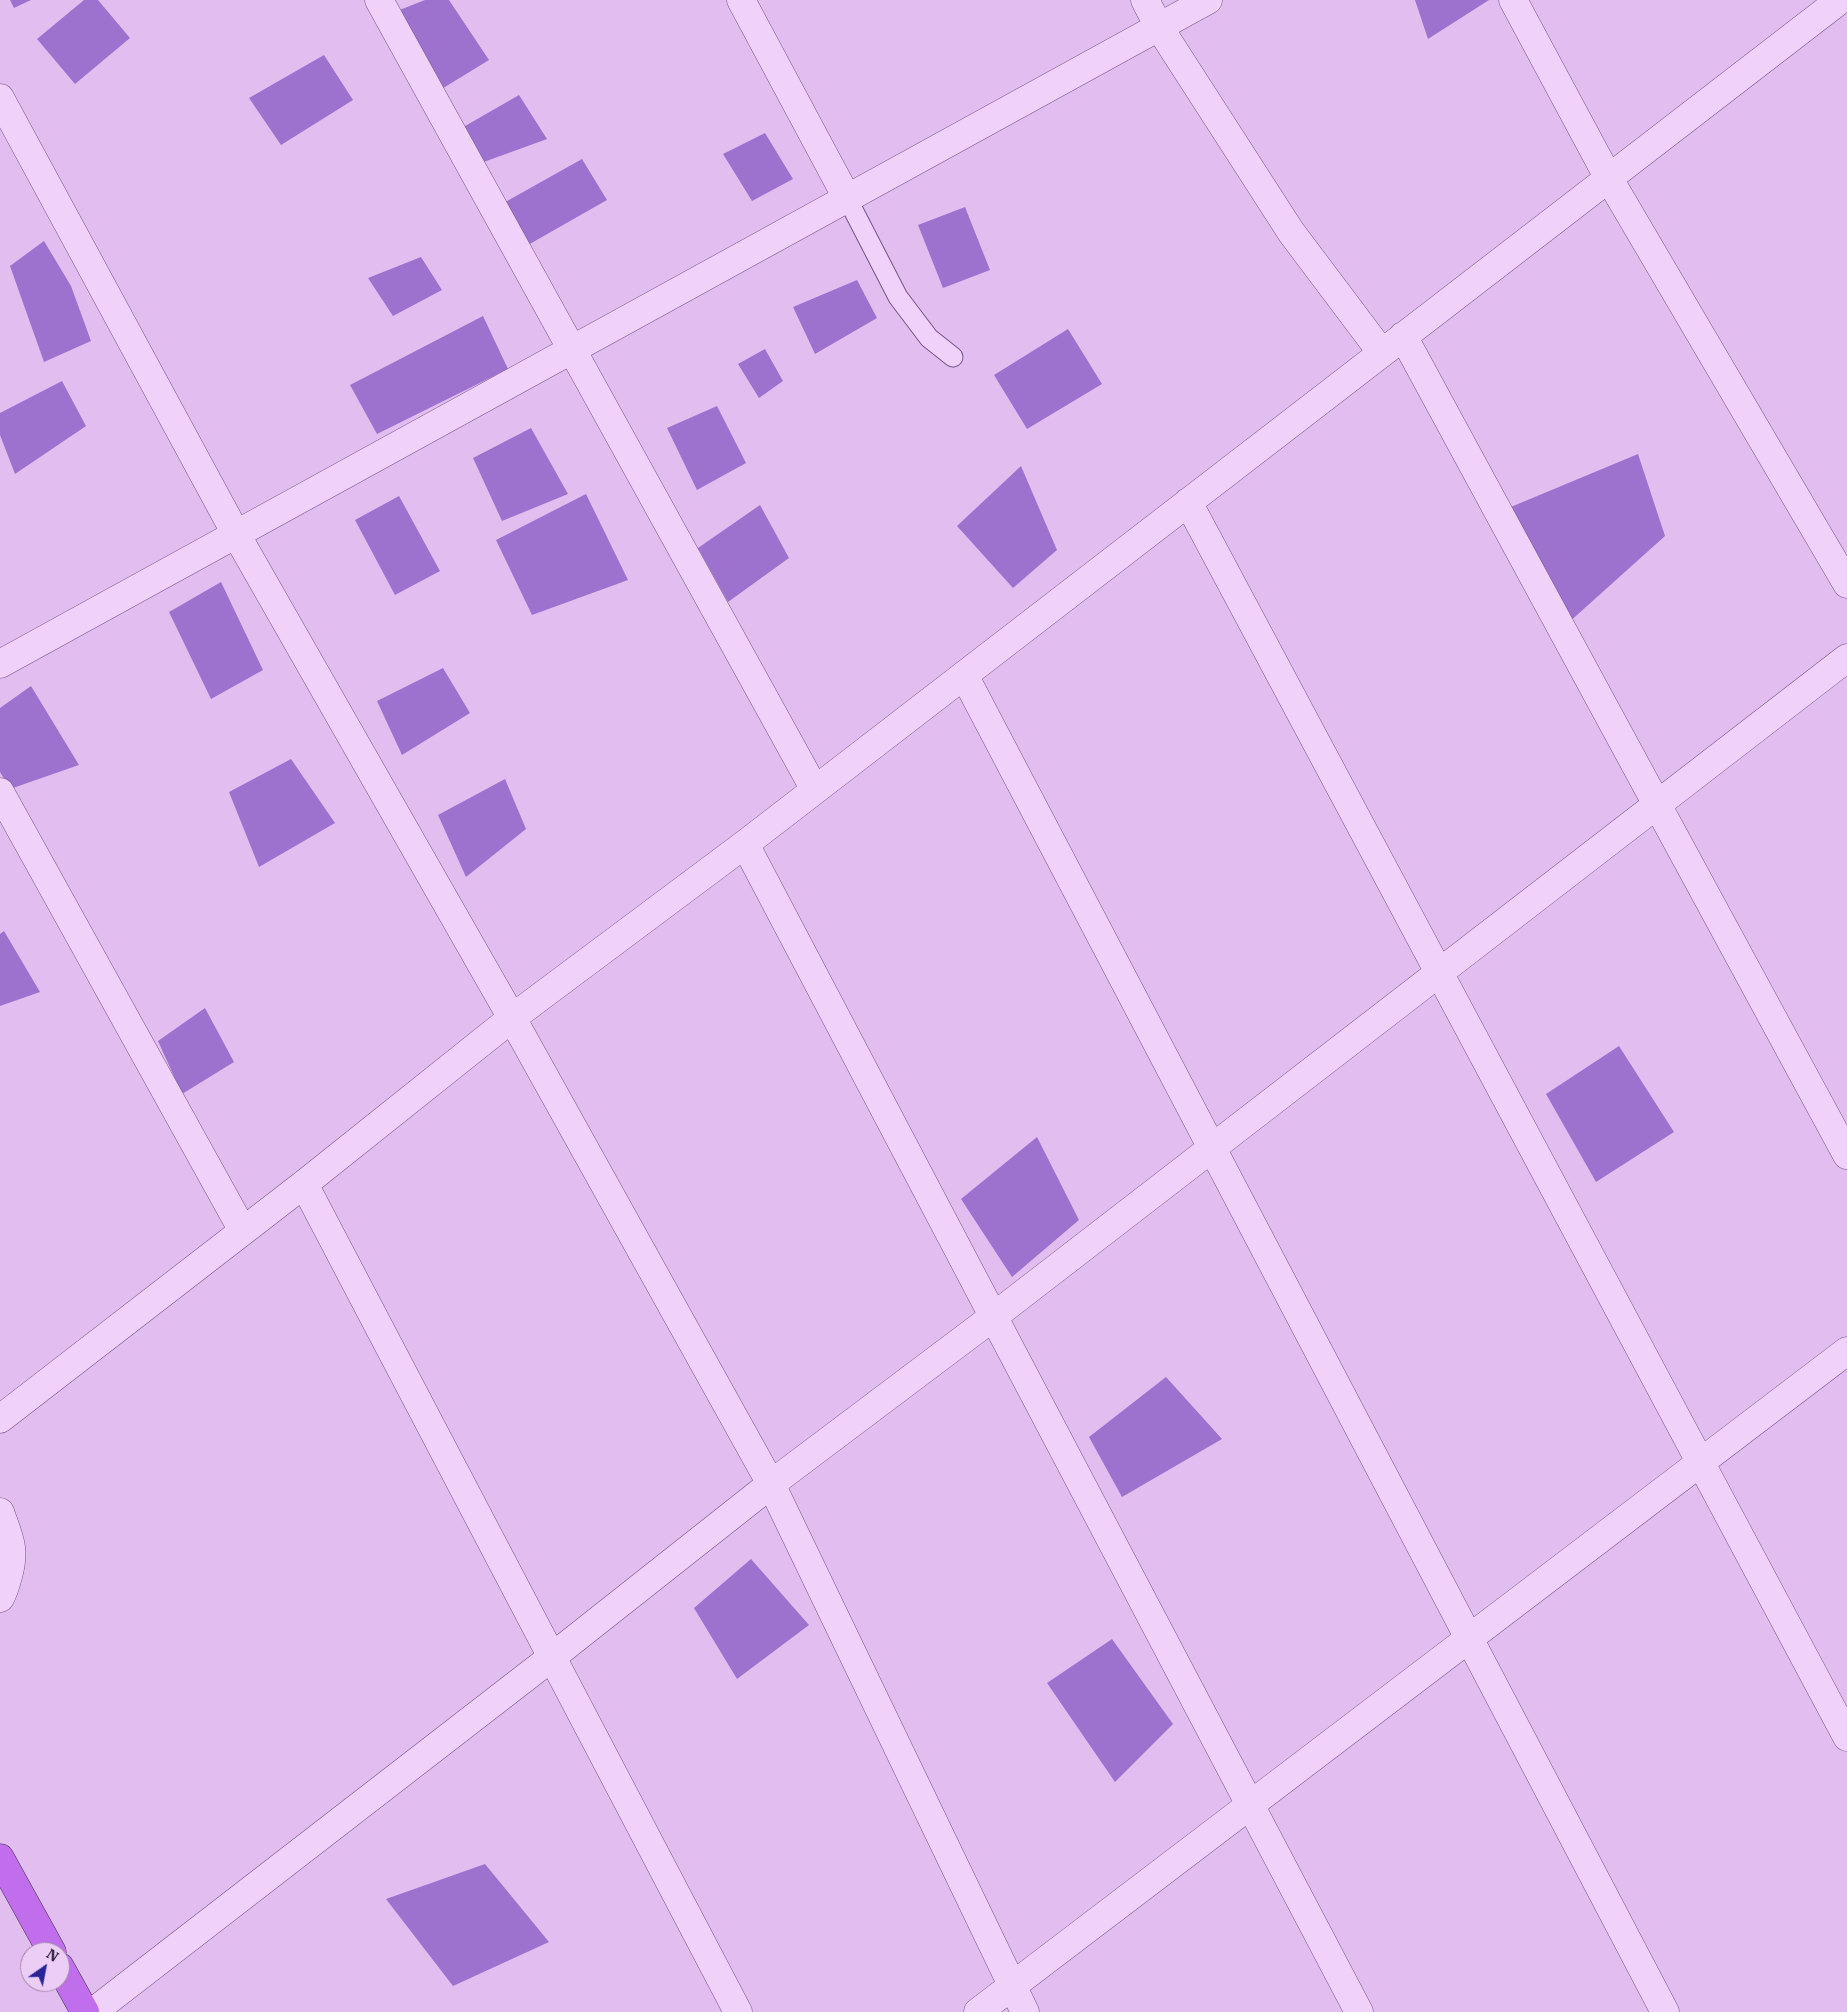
<!DOCTYPE html>
<html>
<head>
<meta charset="utf-8">
<style>
	body { margin:0 }
	#map { position:relative; width:1847px; height:2012px; overflow:hidden; background:#e2bdef; font-family:"IBM Plex Serif",serif }
	canvas { display:block }
	.north { position:absolute; left:20px; top:1942px; width:50px; height:50px; box-sizing:border-box; background:#eccdf6; border:1px solid #9e86a9; border-radius:50%; rotate:33deg; font-size:14px; font-weight:700; line-height:20px; text-align:center; color:#291b36 }
	.north::after { content:''; display:block; margin:auto; width:18px; height:22px; background:#282498; clip-path:polygon(50% 0,100% 100%,50% 72%,0 100%) }
</style>
</head>
<body>
<div id="map">
<canvas width="1847" height="2012"></canvas>
<div class="north">N</div>
</div>
<script>
const c = document.querySelector('canvas').getContext('2d');
c.lineJoin = 'round';
function fill(path, color) { c.fillStyle = color; c.fill(path, 'evenodd'); }
function strokePath(path, color, width, dash) { c.strokeStyle = color; c.lineWidth = width; c.lineCap = dash ? 'butt' : 'round'; c.setLineDash(dash || []); c.stroke(path); }
const building = new Path2D(`
	M10,0H31L14,8Z
	M84,0H98L130,38L75,84L37,39Z
	M425,0H449L489,60L440,90L397,11Z
	M1415,0H1489L1428,39Z
	M324,55L353,100L281,145L249,98Z
	M519,95L547,139L481,163L453,133Z
	M765,133L793,179L752,201L723,154Z
	M582,159L607,200L528,245L500,205Z
	M965,207L990,270L943,288L918,225Z
	M44,241L71,286L91,341L44,362L10,266Z
	M421,257L442,290L393,316L368,278Z
	M857,280L877,318L815,354L793,307Z
	M483,316L508,369L377,434L350,385Z
	M1068,329L1102,384L1027,429L994,375Z
	M765,349L783,381L759,398L738,364Z
	M62,381L86,426L15,474L0,435V413Z
	M717,406L746,463L697,490L667,428Z
	M531,428L568,494L502,521L473,458Z
	M1638,454L1665,536L1567,624L1506,509Z
	M1021,466L1057,550L1013,588L957,526Z
	M586,494L628,580L532,615L496,540Z
	M399,496L440,571L395,595L355,520Z
	M760,505L789,558L728,602L698,548Z
	M221,582L263,670L211,699L169,612Z
	M443,668L470,713L402,755L377,701Z
	M31,686L79,765L10,789L0,772V708Z
	M291,759L335,823L259,867L229,792Z
	M505,779L526,829L466,877L438,815Z
	M4,931L40,992L0,1006V934Z
	M205,1008L234,1062L182,1094L158,1041Z
	M1619,1046L1674,1132L1596,1182L1546,1094Z
	M1037,1137L1079,1220L1012,1277L961,1199Z
	M1166,1377L1222,1439L1122,1497L1089,1437Z
	M751,1559L809,1625L737,1679L694,1608Z
	M1112,1639L1173,1724L1115,1782L1047,1683Z
	M485,1864L549,1942L453,1986L386,1899Z`);
const service = new Path2D(`
	M847,198L898,297L929,338L953,357`);
const minor = new Path2D(`
	M379,0L815,790
	M741,0L847,198
	M1145,0L1159,27L1291,232L1382,353
	M1513,0L1608,177L1847,584
	M0,98L236,534L512,1018L771,1484L1025,2012
	M1403,336L1847,1155
	M1188,502L1847,1737
	M0,664L1208,0
	M964,675L1665,2012
	M0,792L243,1231
	M745,844L1359,2012
	M304,1184L738,2012
	M0,1419L304,1184L512,1018L745,844L1840,0
	M0,1512C9,1538 16,1549 8,1576C6,1584 4,1591 0,1598
	M93,2012L552,1657L771,1484L993,1317L1847,658
	M978,2012L1847,1351`);
const trunk = new Path2D(`
	M0,1858L52,1952
	M60,1967L85,2012`);
fill(building, '#9d72cf');
strokePath(service, '#725687', 21);
strokePath(minor, '#725687', 29);
strokePath(trunk, '#402b55', 29);
strokePath(service, '#efd1fa', 19);
strokePath(minor, '#efd1fa', 28);
strokePath(trunk, '#c06eec', 28);
</script>
</body>
</html>
